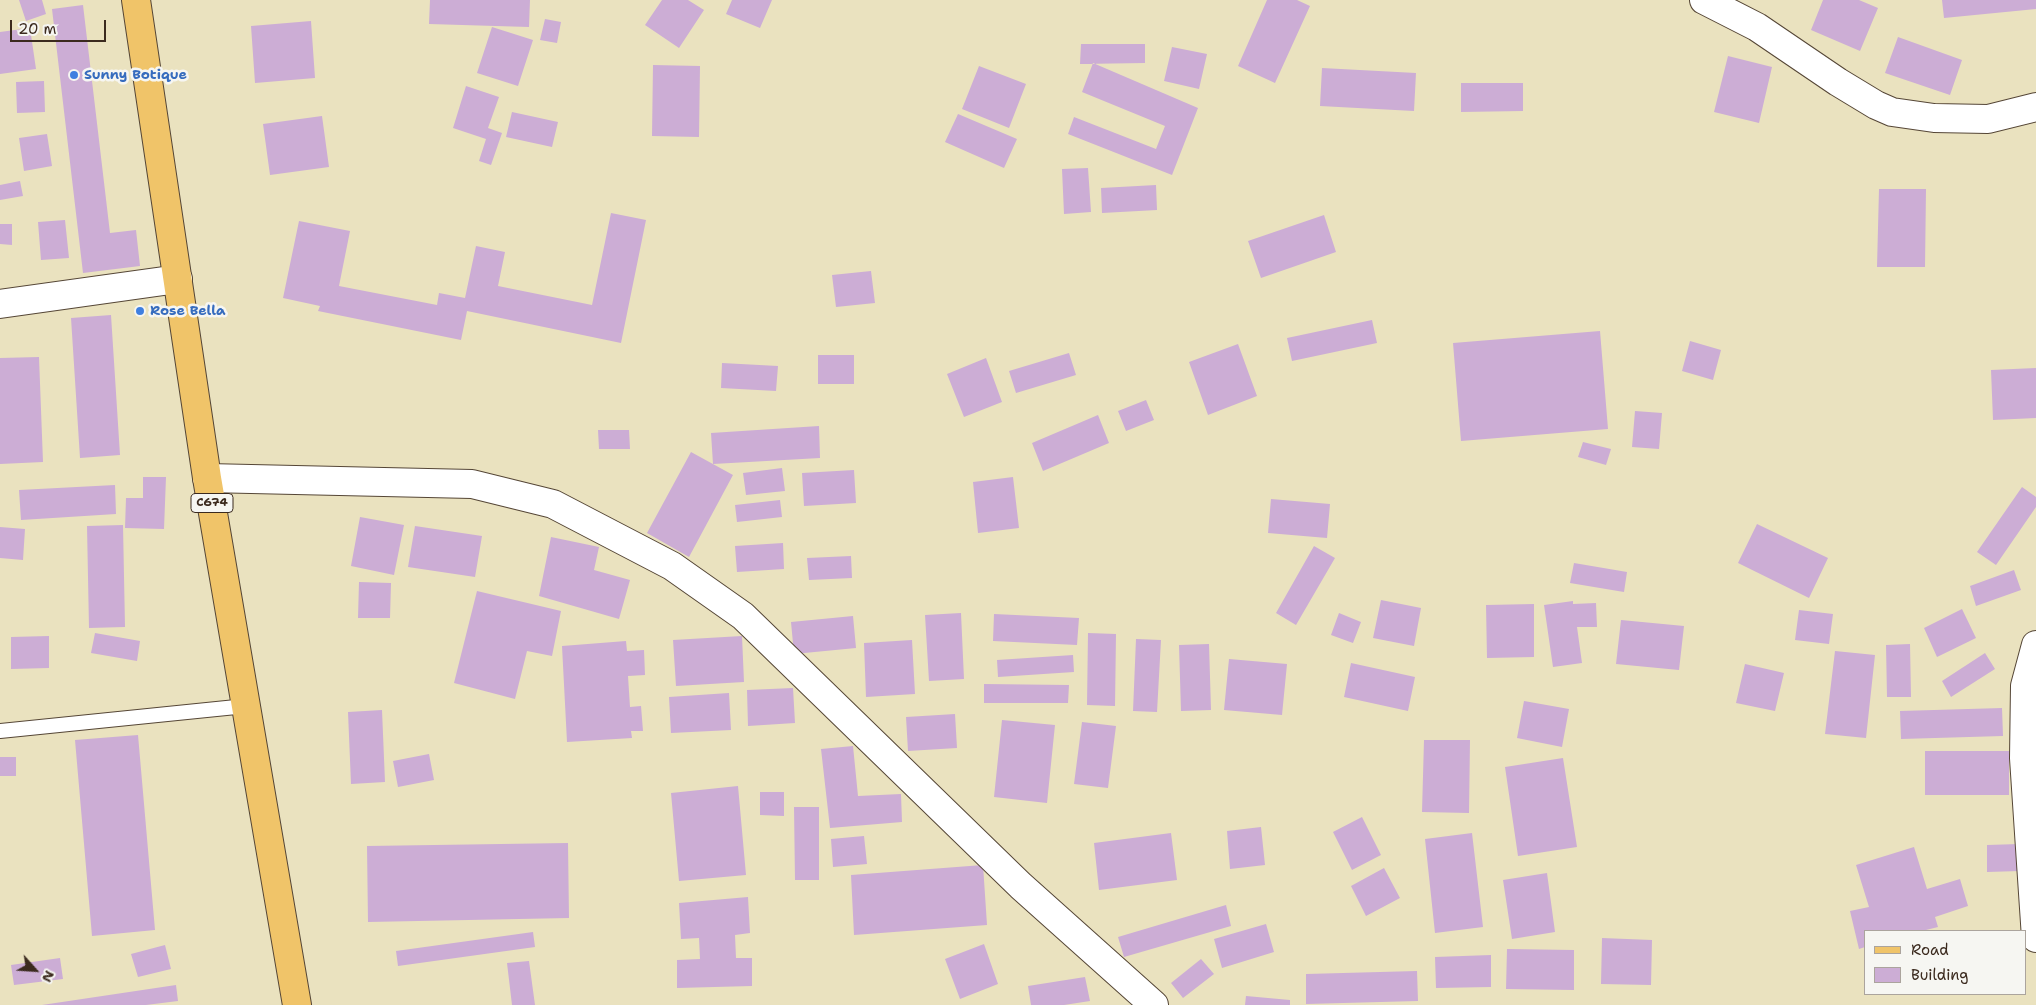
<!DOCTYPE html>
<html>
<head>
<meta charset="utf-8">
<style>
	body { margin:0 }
	#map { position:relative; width:2036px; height:1005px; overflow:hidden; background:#eae2bf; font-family:"Shantell Sans",sans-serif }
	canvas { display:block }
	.legend { position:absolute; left:1864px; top:930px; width:162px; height:65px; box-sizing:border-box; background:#f6f6f2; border:1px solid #aba49d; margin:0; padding:6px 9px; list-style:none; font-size:15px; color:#3b2a1e }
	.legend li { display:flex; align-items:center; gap:10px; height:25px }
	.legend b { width:25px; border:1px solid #aba49d }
	.north { position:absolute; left:10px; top:945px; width:50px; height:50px; -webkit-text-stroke:4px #f6f6f2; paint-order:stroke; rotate:116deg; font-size:14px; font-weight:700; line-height:20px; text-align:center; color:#3b2a1e }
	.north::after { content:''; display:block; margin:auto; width:18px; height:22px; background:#3b2a1e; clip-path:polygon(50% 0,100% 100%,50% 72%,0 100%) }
	.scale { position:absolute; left:10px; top:20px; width:96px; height:22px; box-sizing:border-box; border:2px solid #3b2a1e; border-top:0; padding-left:6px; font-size:15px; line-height:18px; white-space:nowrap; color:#3b2a1e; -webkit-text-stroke:4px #f6f6f2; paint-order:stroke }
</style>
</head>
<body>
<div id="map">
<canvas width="2036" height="1005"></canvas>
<ul class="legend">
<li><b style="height:6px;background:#f0c469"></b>Road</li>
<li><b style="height:14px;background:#ccadd5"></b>Building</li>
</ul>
<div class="north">N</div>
<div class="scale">20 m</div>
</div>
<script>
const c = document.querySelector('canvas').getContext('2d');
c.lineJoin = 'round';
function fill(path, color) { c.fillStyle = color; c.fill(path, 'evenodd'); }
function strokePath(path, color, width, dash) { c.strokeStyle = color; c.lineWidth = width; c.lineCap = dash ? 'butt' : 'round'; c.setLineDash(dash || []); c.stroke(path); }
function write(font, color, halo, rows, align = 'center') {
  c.font = font + ' "Shantell Sans",sans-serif'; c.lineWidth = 5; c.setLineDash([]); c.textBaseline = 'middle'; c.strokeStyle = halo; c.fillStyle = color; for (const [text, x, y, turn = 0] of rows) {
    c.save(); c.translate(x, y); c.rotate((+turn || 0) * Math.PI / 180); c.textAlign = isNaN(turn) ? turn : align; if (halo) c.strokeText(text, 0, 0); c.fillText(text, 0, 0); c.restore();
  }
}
const building = new Path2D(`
	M19,0H42L46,14L26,21Z
	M430,0H530L529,27L429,24Z
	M662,0H688L704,10L679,48L645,25Z
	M732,0H772L760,28L726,14Z
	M1267,0H1297L1310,6L1275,83L1238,66Z
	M1823,0H1859L1878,8L1860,51L1811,30Z
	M1942,0H2036V9L1944,18Z
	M83,5L110,233L136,230L140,266L83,273L52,9Z
	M545,19L561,22L557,43L540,40Z
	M311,21L315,78L255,83L251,26Z
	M492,27L533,40L518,86L477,73Z
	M30,28L36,69L0,74V32Z
	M1898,37L1962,60L1950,95L1885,73Z
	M1081,44H1145V63L1080,64Z
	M1172,47L1207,54L1199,89L1164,81Z
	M1728,56L1772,67L1759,123L1714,112Z
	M1093,63L1198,108L1172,175L1068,134L1074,117L1156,149L1165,126L1082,92Z
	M653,65L700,66L699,137L652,136Z
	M979,66L1026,84L1009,128L962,109Z
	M1322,68L1416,73L1414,111L1320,106Z
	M44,81L45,112L17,113L16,82Z
	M1461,83H1523V111L1461,112Z
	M466,86L499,97L488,128L502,133L491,165L479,161L486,139L453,128Z
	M512,112L558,122L552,147L506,137Z
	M958,114L1017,139L1004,168L945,142Z
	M322,116L329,167L270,175L263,124Z
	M47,134L52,166L24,171L19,138Z
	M1088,168L1091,212L1064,214L1062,169Z
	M20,181L23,196L0,200V185Z
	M1156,185L1157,210L1102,213L1101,188Z
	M1879,189H1926L1925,267H1877Z
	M611,213L646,220L621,343L467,311L461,340L318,311L320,306L283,298L299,221L350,231L339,286L437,305L439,293L465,298L476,246L505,252L498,286L592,305Z
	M1324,215L1336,252L1261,278L1248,241Z
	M65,220L69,258L41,260L38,222Z
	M0,224H12V245L0,244Z
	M871,271L875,303L836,307L832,275Z
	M111,315L120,455L80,458L71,318Z
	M1372,320L1377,343L1292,361L1287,338Z
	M1600,331L1608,429L1461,441L1453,343Z
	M1690,341L1721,350L1713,380L1682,371Z
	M1238,344L1257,396L1208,415L1189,362Z
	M1069,353L1076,375L1016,393L1009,371Z
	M818,355H854V384H818Z
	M39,357L43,462L0,464V358Z
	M986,358L1002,402L964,417L947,374Z
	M722,363L778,366L776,391L721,388Z
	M2036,368V418L1993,420L1991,370Z
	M1146,400L1154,420L1126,431L1118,411Z
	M1635,411L1662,413L1659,449L1632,447Z
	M1098,415L1109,443L1043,471L1032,443Z
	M819,426L820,458L713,464L711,433Z
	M598,430H629L630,449H599Z
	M1583,442L1611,449L1606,465L1578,457Z
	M691,452L733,475L689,557L647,533Z
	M782,468L785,491L746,495L743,473Z
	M854,470L856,503L804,506L802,473Z
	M143,477H166L164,529L125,528L126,498H143Z
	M1013,477L1019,528L978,533L973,482Z
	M115,485L116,514L21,520L19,490Z
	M2022,487L2036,497V507L1996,565L1977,552Z
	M1271,499L1330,504L1327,538L1268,533Z
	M780,500L782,517L737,522L735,505Z
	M360,517L404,525L394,575L351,566Z
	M1757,524L1828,558L1809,598L1738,563Z
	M123,525L125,627L89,628L87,526Z
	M415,526L482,536L475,577L408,567Z
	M0,527L25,529L23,560L0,558Z
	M551,537L599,547L594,570L630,580L619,619L539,596Z
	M783,543L784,569L737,572L735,546Z
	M1314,546L1335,558L1296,625L1276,613Z
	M851,556L852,578L809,580L807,558Z
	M1574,563L1627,572L1624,592L1570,583Z
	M2014,570L2021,590L1976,606L1970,586Z
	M359,582L391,583L390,618H358Z
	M477,591L561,611L552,656L527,651L515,699L454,683Z
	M1381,600L1421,608L1414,646L1373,638Z
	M1573,601V604L1596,603L1597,627H1577L1582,663L1553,667L1544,605Z
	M1534,604V657L1487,658L1486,605Z
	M1962,609L1976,638L1937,657L1924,628Z
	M1799,610L1833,614L1829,644L1795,640Z
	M961,613L964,679L929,681L925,615Z
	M1339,613L1361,622L1353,643L1331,635Z
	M994,614L1079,618L1077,645L993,641Z
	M853,616L856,648L794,654L791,622Z
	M1621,620L1684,626L1679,670L1616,664Z
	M95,633L140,641L137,661L91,653Z
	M1088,633L1116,634L1115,706L1087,705Z
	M49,636V668L11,669V637Z
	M742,636L744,682L676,686L673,640Z
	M1136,639L1161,640L1157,712L1133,711Z
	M912,640L915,694L866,697L864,643Z
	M626,641L627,651L644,650L645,675L628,676L630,707L641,706L643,731H631L632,738L567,742L562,646Z
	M1209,644L1211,710L1181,711L1179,645Z
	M1910,644L1911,697H1887L1886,645Z
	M1835,651L1875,655L1866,738L1825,734Z
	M1985,653L1995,669L1951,697L1942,681Z
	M1073,655L1074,672L998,677L997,660Z
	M1229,659L1287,664L1282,715L1224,710Z
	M1351,663L1415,677L1408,711L1344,697Z
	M1745,664L1784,673L1775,711L1736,703Z
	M984,684L1069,685L1068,703H984Z
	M793,688L795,723L748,726L747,690Z
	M729,693L731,730L671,733L669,697Z
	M1524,701L1569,709L1562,747L1517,738Z
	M2002,708L2003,736L1901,739L1900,711Z
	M382,710L385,782L351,784L348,712Z
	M955,714L957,748L908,751L906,717Z
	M1002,720L1055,725L1047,803L994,797Z
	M1082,722L1116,726L1108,788L1074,784Z
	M138,735L155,930L92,936L75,740Z
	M1424,740H1470L1469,813L1422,812Z
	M853,746L858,796L901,794L902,822L830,828L821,749Z
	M1925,751H2009V795H1925Z
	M429,754L434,780L398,787L393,761Z
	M0,757H16V776H0Z
	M1563,758L1577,847L1518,856L1505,767Z
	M738,786L746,875L679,881L671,793Z
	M760,792H784V816L760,815Z
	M794,807H819V880H795Z
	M1362,817L1381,855L1352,870L1333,832Z
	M1261,827L1265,865L1230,869L1227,831Z
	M1171,833L1177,880L1099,890L1094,843Z
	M1472,833L1483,927L1435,933L1425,839Z
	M864,836L867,864L833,867L831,839Z
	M568,843L569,918L368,922L367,846Z
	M2019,844L2020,871L1987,872V845Z
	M1914,847L1927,889L1960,879L1968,906L1935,917L1938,927L1922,931H1865V947L1859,949L1850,911L1869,907L1856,865Z
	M983,865L987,925L854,935L851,875Z
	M1384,868L1400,898L1366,916L1351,886Z
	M1547,873L1555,932L1512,939L1503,880Z
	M748,897L750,933L735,935L736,958H752V986L677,988V960L700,959L699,938L681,939L679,903Z
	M1226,905L1231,926L1124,957L1118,937Z
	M1266,924L1274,952L1222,968L1214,939Z
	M533,932L535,947L398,966L396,951Z
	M1602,938L1652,940L1651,985L1601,984Z
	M984,944L998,984L960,999L945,959Z
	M165,945L171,969L138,977L131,954Z
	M1507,949L1574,950V990L1506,989Z
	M1491,955V987L1436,988L1435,957Z
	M60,958L63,979L14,985L11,965Z
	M1201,959L1214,974L1183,998L1171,983Z
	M529,961L535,1005H512L507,963Z
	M1417,971L1418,1001L1306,1004V974Z
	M1085,977L1090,1001L1064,1005H1031L1028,986Z
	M176,985L178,1001L146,1005H42Z
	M1246,996L1290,1000V1005H1245Z`);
const service = new Path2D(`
	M0,731L246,706`);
const minor = new Path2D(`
	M0,304L178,279
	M207,478L472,484L553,504L672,566L743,616L1021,886L1154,1005
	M2036,645L2025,686L2024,758L2036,938`);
const tertiary = new Path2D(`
	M1704,0L1757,27L1838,82L1876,105L1892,112L1934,118L1988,119L2036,107`);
const primary = new Path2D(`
	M136,0L207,478L297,1005`);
const markers = [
	[74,75,5,"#3f7fe0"],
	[140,311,5,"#3f7fe0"]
];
const shields = [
	[212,503,42]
];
const shieldNames = [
	["C674",212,503]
];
const shopNames = [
	["Sunny Botique",84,75],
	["Rose Bella",150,311]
];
fill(building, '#ccadd5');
strokePath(service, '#554636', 16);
strokePath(minor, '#554636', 30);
strokePath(tertiary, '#554636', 30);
strokePath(primary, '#554636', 30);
strokePath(service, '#fff', 14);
strokePath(minor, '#fff', 28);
strokePath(tertiary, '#fff', 28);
strokePath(primary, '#f0c469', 28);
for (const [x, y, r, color] of markers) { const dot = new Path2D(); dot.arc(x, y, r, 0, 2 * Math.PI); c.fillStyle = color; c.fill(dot); strokePath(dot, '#f6f6f2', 2); }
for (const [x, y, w] of shields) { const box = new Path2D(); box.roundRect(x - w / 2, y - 9.5, w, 19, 4); c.fillStyle = '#f6f6f2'; c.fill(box); strokePath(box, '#3b2a1e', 1); }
write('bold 12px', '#3b2a1e', null, shieldNames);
write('bold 14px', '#366cbe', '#f6f6f2', shopNames, 'left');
</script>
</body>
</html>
